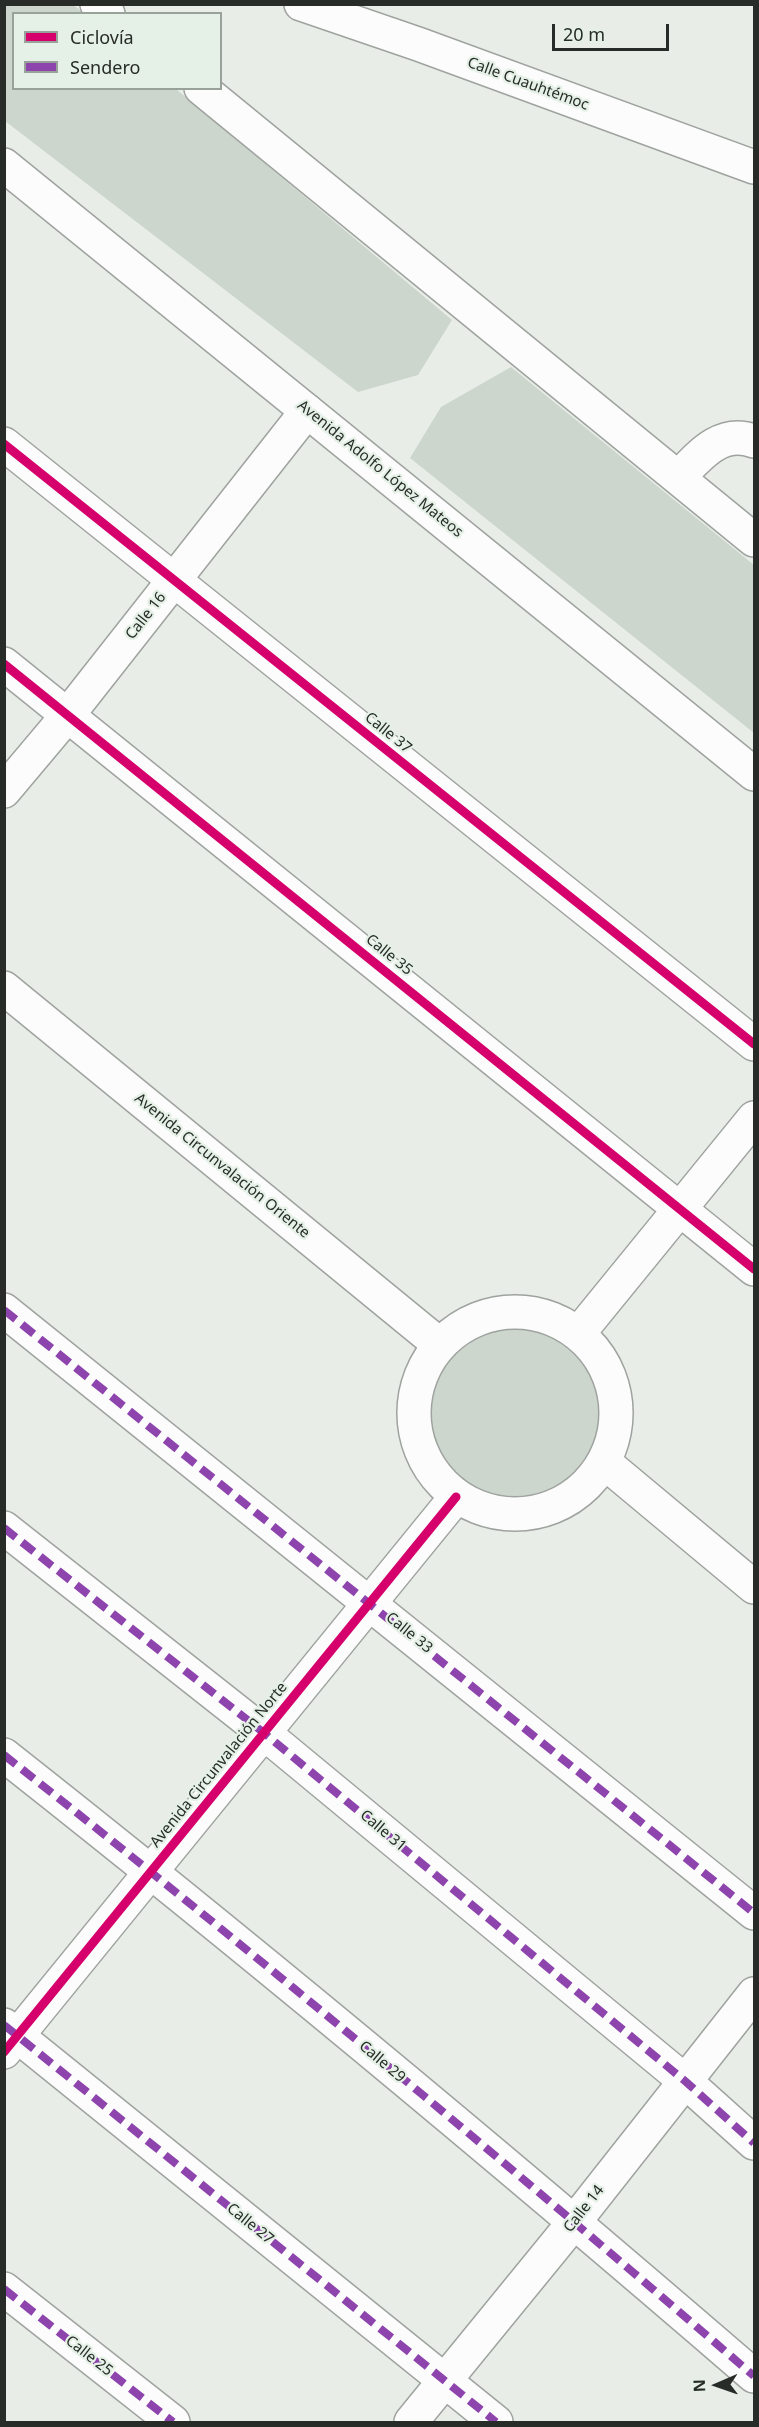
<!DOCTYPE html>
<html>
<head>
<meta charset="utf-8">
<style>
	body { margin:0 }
	#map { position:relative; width:759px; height:2427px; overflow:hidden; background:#e8ede8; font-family:"Noto Sans",sans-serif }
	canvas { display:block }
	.frame { position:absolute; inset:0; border:6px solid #282c28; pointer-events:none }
	.legend { position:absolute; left:12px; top:12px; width:210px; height:78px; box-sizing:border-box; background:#e5f0e6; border:2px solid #99a29a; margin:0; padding:8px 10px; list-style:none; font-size:18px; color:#282c28 }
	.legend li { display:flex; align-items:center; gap:12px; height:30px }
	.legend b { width:30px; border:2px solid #99a29a }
	.north { position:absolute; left:687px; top:2355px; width:60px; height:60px; -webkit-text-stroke:4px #e5f0e6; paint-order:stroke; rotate:268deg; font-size:16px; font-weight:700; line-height:24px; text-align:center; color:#282c28 }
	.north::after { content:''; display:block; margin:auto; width:21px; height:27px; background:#282c28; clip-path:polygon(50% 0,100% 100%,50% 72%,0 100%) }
	.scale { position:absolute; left:552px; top:24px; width:117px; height:27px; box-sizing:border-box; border:3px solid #282c28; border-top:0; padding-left:8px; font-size:18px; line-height:21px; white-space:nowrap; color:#282c28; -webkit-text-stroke:4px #e5f0e6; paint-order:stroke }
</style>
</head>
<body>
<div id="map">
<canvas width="759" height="2427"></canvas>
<div class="frame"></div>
<ul class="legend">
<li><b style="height:8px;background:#d6006c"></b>Ciclovía</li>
<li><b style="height:8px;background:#8e44ad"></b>Sendero</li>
</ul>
<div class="north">N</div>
<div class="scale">20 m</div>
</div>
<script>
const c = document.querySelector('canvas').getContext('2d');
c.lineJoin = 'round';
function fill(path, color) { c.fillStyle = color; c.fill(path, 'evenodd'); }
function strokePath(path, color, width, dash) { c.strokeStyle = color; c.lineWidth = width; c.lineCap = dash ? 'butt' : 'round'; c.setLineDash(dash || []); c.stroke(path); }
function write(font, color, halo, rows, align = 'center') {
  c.font = font + ' "Noto Sans",sans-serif'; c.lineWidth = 4.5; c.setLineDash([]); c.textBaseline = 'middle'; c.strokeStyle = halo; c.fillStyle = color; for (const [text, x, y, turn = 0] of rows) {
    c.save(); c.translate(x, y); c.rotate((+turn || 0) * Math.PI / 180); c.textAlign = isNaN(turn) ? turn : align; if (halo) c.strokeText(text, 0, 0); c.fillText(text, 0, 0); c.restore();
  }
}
const green = new Path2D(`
	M4,5H73L84,13L14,14V88L176,89L452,320L418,375L358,392L5,121Z
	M511,367L754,565V733L410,458L441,407Z
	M429 1412a95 95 0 1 1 190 0a95 95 0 1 1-190 0Z`);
const street = new Path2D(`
	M301,4L418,44L754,167
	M4,444L754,1044
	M679,477C700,455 721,429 754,441
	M4,664L754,1269
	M4,791L67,716L307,411
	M4,988L440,1345
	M4,1310L754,1913
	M4,1528L264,1733L685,2081L754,2143
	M4,1755C259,1956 508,2164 754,2376
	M4,2025L496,2422
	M4,2289L173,2422
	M411,2422L575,2221L754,1994`);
const secondary = new Path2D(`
	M414 1413a101 101 0 1 1 202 0a101 101 0 1 1-202 0Z
	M578,1334L754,1118
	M604,1462L754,1587
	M4,2052L456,1497`);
const primary = new Path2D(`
	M97,4L108,14
	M201,88L754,540
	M4,165L754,774`);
const quiet = new Path2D(`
	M4,1310L754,1913
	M4,1528L264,1733L685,2081L754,2143
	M4,1755C259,1956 508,2164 754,2376
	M4,2025L496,2422
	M4,2289L173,2422`);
const cycleway = new Path2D(`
	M4,444L754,1044
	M4,664L754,1269
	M4,2052L456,1497`);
const streetNames = [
	["Calle Cuauhtémoc",528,84,20],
	["Avenida Adolfo López Mateos",380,469,39],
	["Calle 16",146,616,-52],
	["Calle 37",388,733,39],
	["Calle 35",389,955,39],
	["Avenida Circunvalación Oriente",222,1166,39],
	["Calle 33",409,1633,39],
	["Avenida Circunvalación Norte",219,1765,-51],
	["Calle 31",383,1831,40],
	["Calle 29",382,2062,40],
	["Calle 14",584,2209,-52],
	["Calle 27",250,2224,39],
	["Calle 25",89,2356,38]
];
fill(green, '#ccd6cd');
strokePath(street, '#9fa39f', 36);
strokePath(secondary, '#9fa39f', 36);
strokePath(primary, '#9fa39f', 36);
strokePath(street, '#fcfcfc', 33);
strokePath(secondary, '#fcfcfc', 33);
strokePath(primary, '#fcfcfc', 33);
strokePath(quiet, '#8e44ad', 8, [15, 8]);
strokePath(cycleway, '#d6006c', 9);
write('15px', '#282c28', '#e5f0e6', streetNames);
</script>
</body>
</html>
